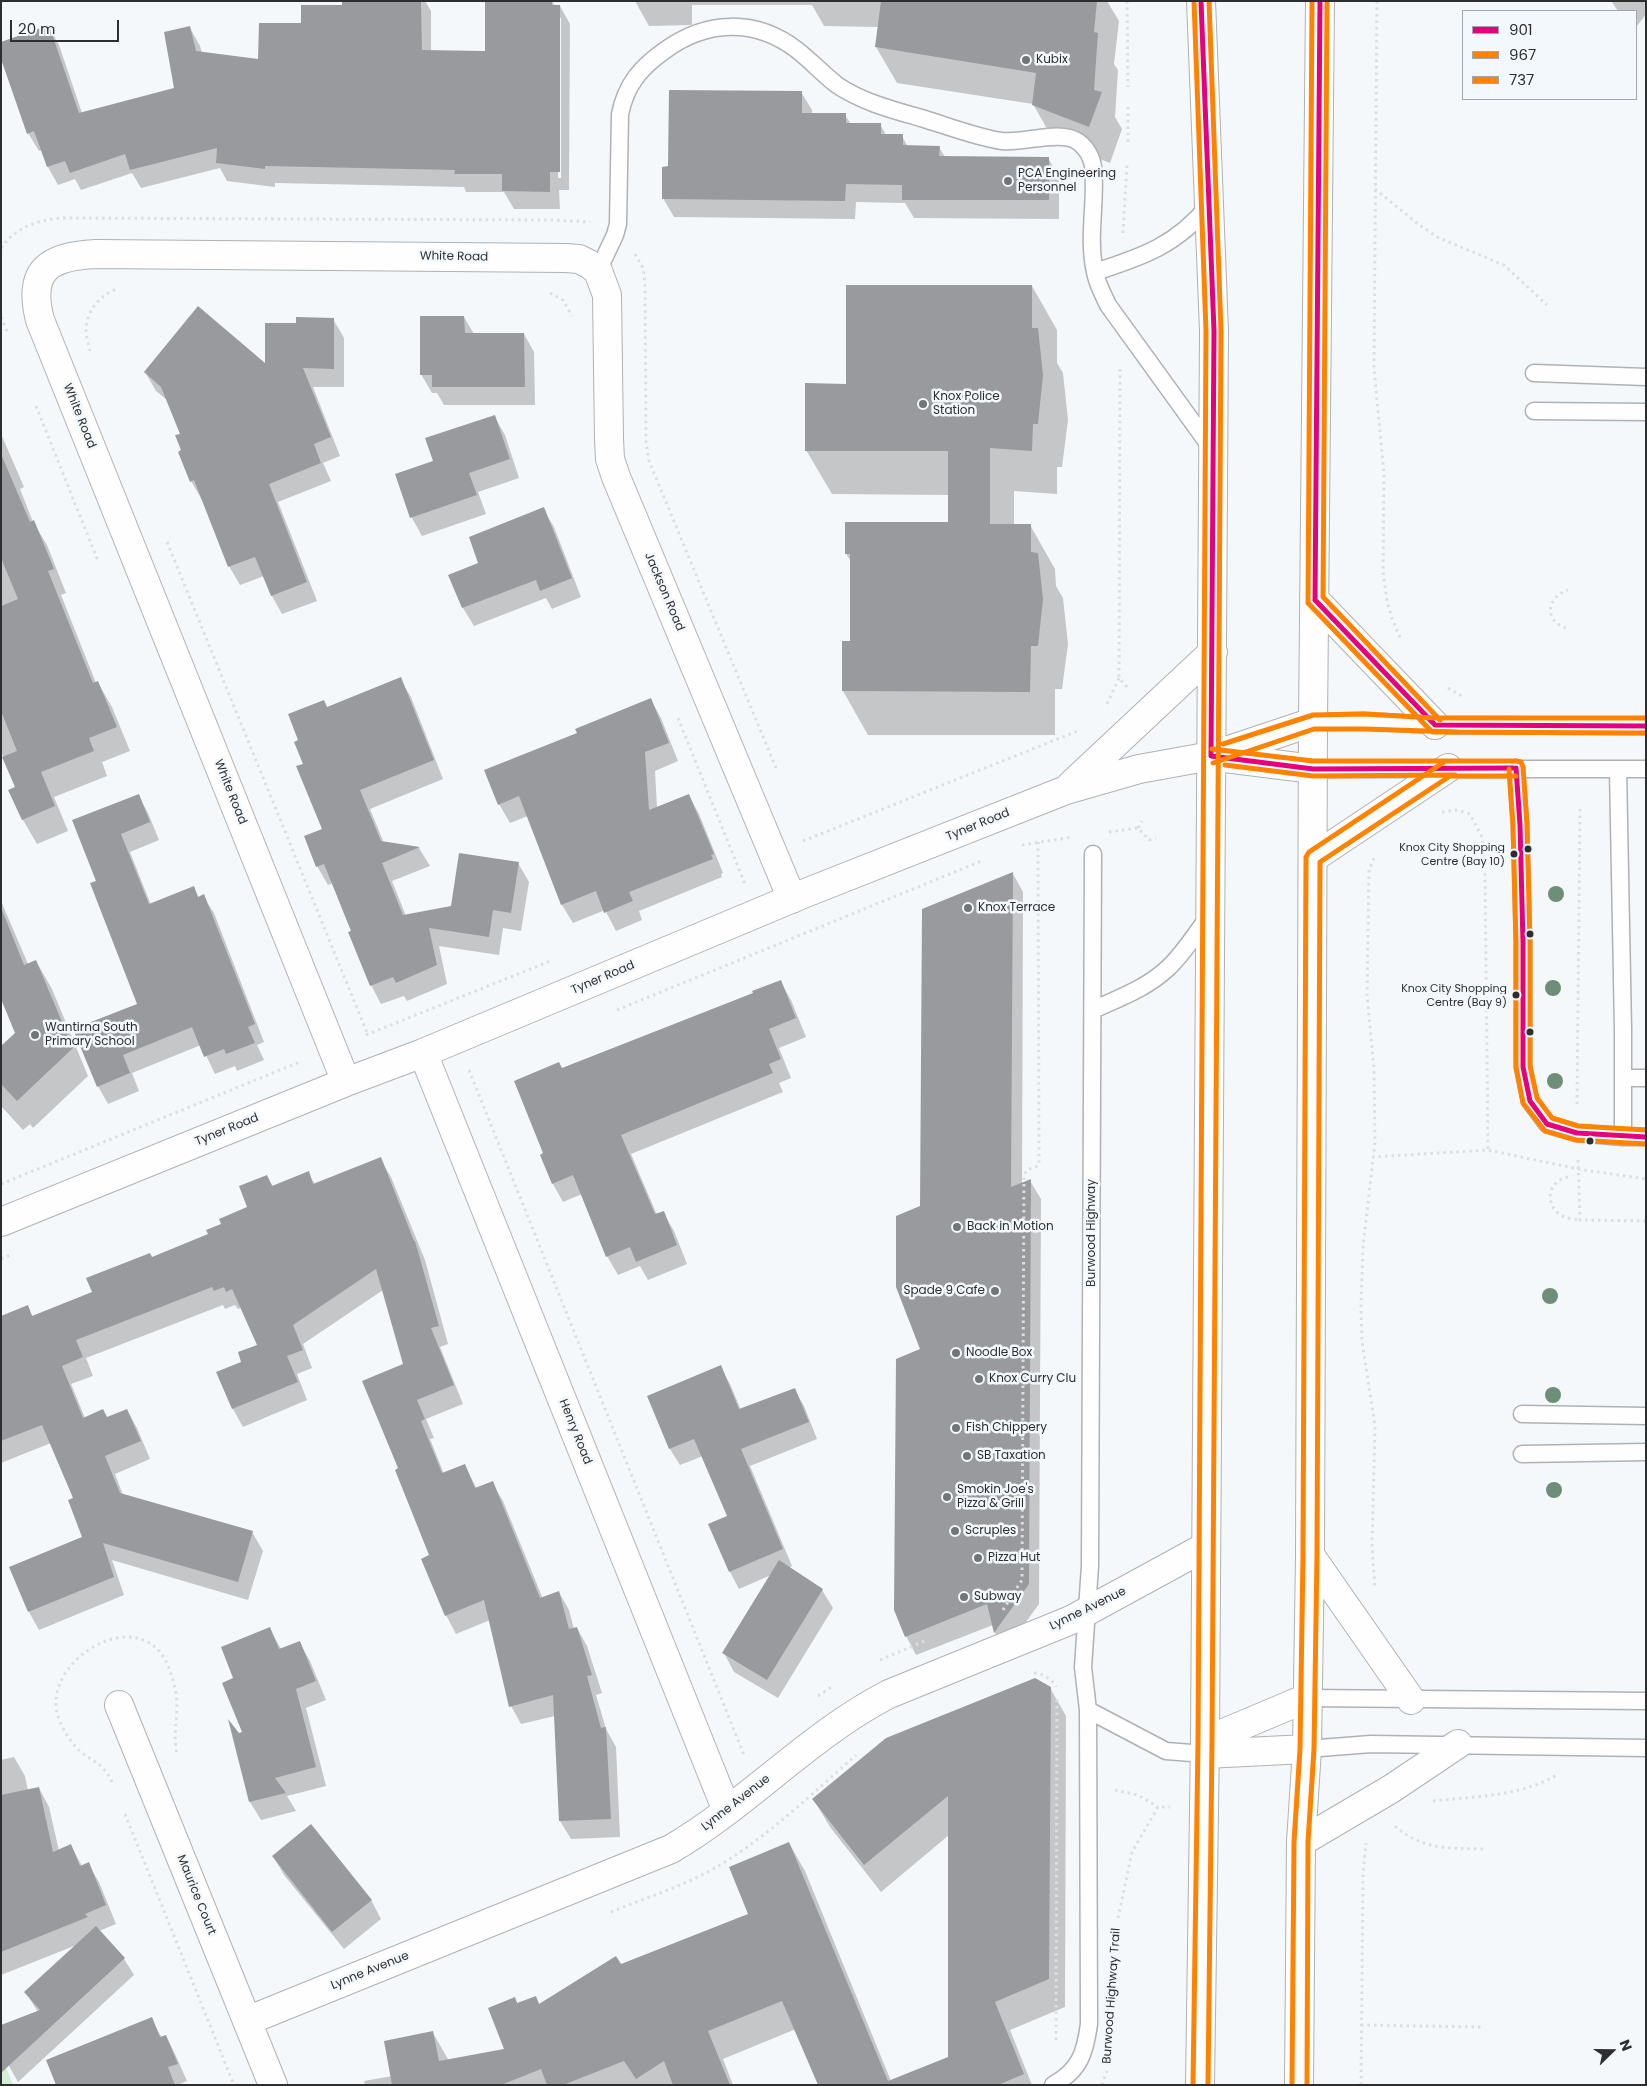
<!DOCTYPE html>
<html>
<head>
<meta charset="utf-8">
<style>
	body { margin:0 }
	#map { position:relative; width:1647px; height:2086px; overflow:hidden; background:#f5f8fb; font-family:Poppins,sans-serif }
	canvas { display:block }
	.frame { position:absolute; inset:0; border:2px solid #2c2e30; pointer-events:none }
	.legend { position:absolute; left:1462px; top:10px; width:175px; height:90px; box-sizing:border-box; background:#f3f8fd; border:1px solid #a3a7ab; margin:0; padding:6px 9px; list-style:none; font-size:15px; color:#2c2e30 }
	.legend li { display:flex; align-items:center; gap:10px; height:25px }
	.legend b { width:25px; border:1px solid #a3a7ab }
	.north { position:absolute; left:1587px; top:2026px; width:50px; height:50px; -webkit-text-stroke:4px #f3f8fd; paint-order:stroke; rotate:68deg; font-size:14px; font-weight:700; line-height:20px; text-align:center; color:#2c2e30 }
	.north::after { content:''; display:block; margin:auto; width:18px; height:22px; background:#2c2e30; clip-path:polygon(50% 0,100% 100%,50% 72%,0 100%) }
	.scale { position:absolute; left:10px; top:20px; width:109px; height:22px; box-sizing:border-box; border:2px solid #2c2e30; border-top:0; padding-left:6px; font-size:15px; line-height:18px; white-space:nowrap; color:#2c2e30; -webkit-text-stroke:4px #f3f8fd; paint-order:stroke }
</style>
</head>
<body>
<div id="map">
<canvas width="1647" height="2086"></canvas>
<div class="frame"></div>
<ul class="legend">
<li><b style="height:6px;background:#e5007d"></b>901</li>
<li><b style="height:6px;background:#ff8200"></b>967</li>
<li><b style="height:6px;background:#ff8200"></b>737</li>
</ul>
<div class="north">N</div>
<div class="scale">20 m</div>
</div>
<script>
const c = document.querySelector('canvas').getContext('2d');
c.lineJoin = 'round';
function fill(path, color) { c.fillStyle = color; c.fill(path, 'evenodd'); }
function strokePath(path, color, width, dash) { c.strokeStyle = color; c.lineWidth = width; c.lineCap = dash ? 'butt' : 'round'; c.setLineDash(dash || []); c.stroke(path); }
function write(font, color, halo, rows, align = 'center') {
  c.font = font + ' Poppins,sans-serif'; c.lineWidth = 5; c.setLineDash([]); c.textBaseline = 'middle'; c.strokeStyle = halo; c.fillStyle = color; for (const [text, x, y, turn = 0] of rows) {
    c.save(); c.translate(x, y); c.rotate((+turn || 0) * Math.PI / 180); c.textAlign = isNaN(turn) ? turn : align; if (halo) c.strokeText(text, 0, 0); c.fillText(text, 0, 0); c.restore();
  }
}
const green = new Path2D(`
	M1,2054L13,2085H1Z`);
const shadow = new Path2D(`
	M392,1H425L431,11V52H486V1H552L555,6H560L570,24L569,190H559L560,209H514L504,192H466L464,187L275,183V187L227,181L220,168L141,188L132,173L81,190L75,179L58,185L48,167L42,150L39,151L28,133L49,27L59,45L82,113L176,89L190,28L200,46L202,53L260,60L302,24L343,6ZM559,18H561V178H558Z
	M635,1H1107L1119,21L1114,64L1118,70L1115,117L1122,129L1110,163L1054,141L1033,104L897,83L876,47L879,27L824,26L812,5H692V25L649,26Z
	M1611,1H1646V14L1637,26L1636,11H1618Z
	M801,92L812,110V114L845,115L851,124H880L886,135L902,136L908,147H939L945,157L1048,158L1059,177V219L914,218L905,203L856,202L855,219L674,217L663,198L669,168Z
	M1032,286L1057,330V363L1063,373L1068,420L1062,467H1057V494L1014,491V525H1030L1055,569L1056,586L1063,598L1068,644L1062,689H1055V735H868L843,691L852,642V563L846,554V523L949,524V495L832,494L806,450L847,385Z
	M464,317L474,334H524L534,352L535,405H444L437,393H432L421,374Z
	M333,319L344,338V387H313L340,456L323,463L331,481L278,502L317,601L282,614L272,596L264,576L240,585L229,566L203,499L202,500L191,481L182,450V434L168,401L156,391L145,372L267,365L297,324Z
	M494,416L505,435L519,478L478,492L486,514L422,536L412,518L397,475L435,462Z
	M1,434L24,487L20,489L33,522L47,545L66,593L61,595L96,683H98L112,707L130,751L102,762L107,776L54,797L68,831L37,844L23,820L10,790L16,788L1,751Z
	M543,509L554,527L581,597L552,609L546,598L474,626L463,608L450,576L480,563Z
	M400,679L411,697L443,779L370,809L384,843L419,848L430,866L392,881L406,916L452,908L518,863L529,882L521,931L503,928L499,955L439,946L447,984L407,1001L404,996L381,1004L371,985L353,932L333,883L328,885L317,866L306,837L323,830L300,741L328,708Z
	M651,700L661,718L678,761L655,771L657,808L689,796L699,814L723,873L721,874L722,877L639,911L642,920L616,931L605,910L573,923L562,905L528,816L510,823L499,804L579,734Z
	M138,795L148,813L159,840L130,852L151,905L193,888L199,898L203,896L214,913L264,1042L257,1045L264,1060L237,1071L235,1066L215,1074L201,1045L132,1073L139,1091L108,1104L98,1086L139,1004L98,881Z
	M1013,874L1023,892L1022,1184L1030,1181L1041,1199L1039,1604L1005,1651L995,1633L993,1625L916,1655L906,1636L921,1350V1207Z
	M1,901L28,964L36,961L52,989L88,1076L33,1128L30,1124L23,1130L1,1106V1048L17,1033L1,996Z
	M780,981L791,1000L806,1037L779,1048L791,1078L779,1083L783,1092L631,1154L657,1215L663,1212L674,1231L687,1264L648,1280L640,1266L618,1275L607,1256L582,1194L563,1202L553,1184L545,1154L562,1069L754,993Z
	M380,1159L391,1177L425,1260L448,1344L440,1347L463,1404L426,1419L434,1438L430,1439L444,1474L465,1466L477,1489L492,1483L503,1501L543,1599L559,1592L569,1610L574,1629L577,1628L587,1646L602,1693L596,1695L606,1729L616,1747L620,1837L571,1839L560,1821L555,1716L521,1724L511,1706L490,1620L456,1634L446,1615L431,1556L399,1469L404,1365L383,1290L303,1344L312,1368L297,1374L307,1400L243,1427L233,1409L218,1372L243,1362L258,1345L242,1307L238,1309L235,1305L225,1309L223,1305L86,1358L93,1376L71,1384L85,1418L108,1419L127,1410L137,1428L150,1459L115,1474L123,1495L252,1532L263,1551L248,1600L112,1560L124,1595L39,1630L29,1612L84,1538L75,1499L51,1443L1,1463V1317L27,1307L33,1317L93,1293L152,1259L210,1235L249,1208L267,1177L273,1186L308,1173L315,1184Z
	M720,1367L730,1384L741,1410L794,1389L804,1406L817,1439L750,1466L792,1566L788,1568L822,1590L833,1608L778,1698L734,1672L724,1653L771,1575L739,1589L730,1572L710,1525L729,1517L703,1456L680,1465L670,1449L649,1397Z
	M270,1629L281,1649L299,1642L310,1661L326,1700L306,1708L326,1786L287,1796L296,1811L261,1820L250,1802L231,1725L238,1734L243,1733L235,1679Z
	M1050,1688L1066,1716L1065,2007L1010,2030L1032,2085H820L796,2029L723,2059L733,2085H365L364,2081L392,2076L433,2033L449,2061L505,2050L514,1998L518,2004L535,1997L540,2005L620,1965L750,1915L789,1843L805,1871L891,2081L950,2058L949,1835L881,1892L830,1827L814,1800Z
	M14,1757L25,1776L28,1791L39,1788L49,1807L59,1851L71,1846L82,1866L88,1864L99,1882L116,1924L99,1931L124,1959L134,1975L18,2082L9,2066L1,2044L38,2012L26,1993L79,1944L1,1975V1760Z
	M273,1856L371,1900L381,1919L344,1949L284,1875Z
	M151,2019L162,2038L166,2036L175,2054L187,2081L178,2085H58Z`);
const building = new Path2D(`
	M342,1H421L422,50L485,51V1H552V5H560V172H550V192L502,191V174H454L455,170L265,166V169L216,163L217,148L130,170L125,154L70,173L65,161L47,167L34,131L27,134L1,59V42L49,25L79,113L174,88L164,32L190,26L196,51L258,59L259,23H301V5H342Z
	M881,1H1097L1094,32L1098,33L1094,90L1102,92L1089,127L1032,105L1036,73L875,47Z
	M669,90L802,91V113H846V123H881V134H903V145L940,146L939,156L1049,157V200H902V185L846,184L845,201L662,199V167L668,166Z
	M846,285H1032V328H1038L1043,375L1038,424H1033L1032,451L990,448V524H1031V552L1038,553L1043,599L1038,646H1031L1030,692L842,691V641H850V554H845V522H948V451H805V383L846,384Z
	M198,306L265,363V323H296V317L334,318V369L303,368L331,437L314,444L321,463L269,484L307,582L271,596L255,557L228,567L194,480L190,482L178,452L181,450L175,435L180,434L161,387L144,372Z
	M420,316H464L465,333H524L525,387H432V375H420Z
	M495,415L510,459L469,473L477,495L410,518L395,474L433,461L425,438Z
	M1,454L30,522L34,520L54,569L48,571L93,683L98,681L117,727L89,738L94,751L41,772L55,806L22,820L8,790L15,787L2,757L17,751L1,711V606L18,599L1,558Z
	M544,507L572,578L540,591L536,580L462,608L448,575L478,563L469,537Z
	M401,677L434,760L360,790L381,841L420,847L382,863L403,915L451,906L459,853L519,862L511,913L493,910L489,937L429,928L437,965L396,983L393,977L370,986L348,932L351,931L324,864L316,867L304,836L322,829L296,766L303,764L294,742L298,740L288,714L324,700L327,707Z
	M651,698L669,743L645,752L649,810L689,794L714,854L711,855L713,859L629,892L633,901L604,913L596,891L561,905L519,796L498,805L484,770L577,733L575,729Z
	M139,794L150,822L121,834L149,904L194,886L198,897L204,894L255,1024L248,1027L255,1043L226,1054L224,1049L204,1057L192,1027L123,1055L130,1073L97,1087L73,1029L137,1004L90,883L96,881L72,820Z
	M1013,872L1011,1187L1031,1179L1029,1584L994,1633L987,1604L905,1637L894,1610L896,1359L920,1349L896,1287V1216L920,1206L922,909Z
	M2,910L24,965L36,960L73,1048L17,1101L1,1084V1046L15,1033L1,999Z
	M781,980L796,1018L769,1029L781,1059L769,1064L773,1073L621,1135L655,1214L664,1211L677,1245L636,1262L630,1247L606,1257L573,1175L552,1184L540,1155L543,1153L514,1081L559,1062L562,1068L753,993L752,991Z
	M381,1157L414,1241H415L439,1326L431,1328L454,1385L417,1400L425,1419L421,1421L442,1473L465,1464L475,1488L493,1481L540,1598L559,1591L569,1629L577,1627L592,1675L587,1676L601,1728L606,1727L611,1819L559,1821L553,1695L509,1707L484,1600L445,1616L421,1559L429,1555L395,1470L398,1468L362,1381L403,1364L376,1269L293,1325L303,1350L287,1356L298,1382L232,1409L216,1372L241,1362L238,1352L257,1345L232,1289L226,1292L224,1287L214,1291L212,1287L76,1340L83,1357L62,1366L83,1418L103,1409L107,1417L127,1409L141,1441L105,1456L120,1493L253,1531L238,1582L103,1543L114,1577L28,1612L9,1567L82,1537L68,1500L73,1498L42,1425L1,1441V1316L28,1305L32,1316L92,1292L86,1278L150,1253L152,1257L208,1234L206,1230L221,1224L219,1219L247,1207L239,1186L267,1175L272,1186L309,1171L313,1184Z
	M721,1365L739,1409L795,1388L809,1422L741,1449L783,1549L729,1572L708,1524L727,1516L694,1439L669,1449L647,1396Z
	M779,1560L823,1589L767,1680L722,1653Z
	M270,1627L279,1649L300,1641L316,1681L296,1689L316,1767L275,1778L286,1793L249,1802L228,1719L239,1733L242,1732L222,1683L233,1678L221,1647Z
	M1035,1678L1051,1687L1049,1979L995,2002L1024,2074L998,2085H818L782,2001L708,2031L730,2085H673L664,2061L636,2079L624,2061L563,2085H547L541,2069L501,2085H392L384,2041L433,2031L439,2061L504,2049L488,2008L515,1997L517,2003L536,1996L539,2004L616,1956L621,1964L748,1914L729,1867L789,1842L888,2081L948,2057V1796L864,1865L812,1799L886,1738Z
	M39,1787L53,1852L71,1844L80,1866L89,1862L106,1905L85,1914L88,1917L1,1952V1795Z
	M311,1824L372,1900L332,1932L272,1856Z
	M96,1926L125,1958L1,2073V2025L40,2010L24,1992Z
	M152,2017L160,2037L166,2035L178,2064L168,2067L175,2085H56L46,2060Z`);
const path = new Path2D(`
	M1127,1L1128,87
	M1377,1L1374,368L1384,474L1383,572L1387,601L1392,618L1401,640
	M1128,142V107
	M1375,189L1418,224L1437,237L1504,265L1547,305
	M1123,233L1127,165
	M1,248C16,227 36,221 60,218L550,220L590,222
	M635,254L643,268L645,282L646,441L649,461L776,768
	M550,293L563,300L572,316
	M1,317L7,331
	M90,351C89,345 86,337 86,331C86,312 99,295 117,289
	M1120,369L1119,678L1127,687
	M36,406L98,561
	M167,542L368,1035
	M1566,628C1543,620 1547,597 1568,590
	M1448,688L1462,696
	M1107,704L1119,678
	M678,718L745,884
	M1442,812L1456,810L1470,814L1482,837L1485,871L1488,1150
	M1138,828L1142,821
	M1109,832L1138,828L1149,840L1156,838
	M803,841L1080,730
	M1022,845L1073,837
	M1374,858L1369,870L1367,995L1374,1069L1375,1142L1363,1247L1361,1306L1362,1341L1375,1426L1372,1546L1375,1589
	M617,1010L984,860
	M366,1035L553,960
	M469,1070L744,1755
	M1577,1104L1580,807
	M1372,1157L1488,1150L1578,1169L1646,1179
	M1578,1160L1580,1220L1646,1221
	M1568,1177C1550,1180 1544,1201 1558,1213C1563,1218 1573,1219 1580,1220
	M1,1184L302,1061
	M1,1259L10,1255
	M1003,1610L1022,1580L1024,1175L1027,1170L1038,1166L1039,1161L1038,842
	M880,1660L927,1640
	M1034,1673C1042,1673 1053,1680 1056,1687
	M818,1696L833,1686
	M112,1782C103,1761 88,1761 75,1746C68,1738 61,1726 58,1716C40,1661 142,1598 169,1668C173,1679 177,1693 177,1705C177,1722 173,1737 177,1754
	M1115,1790L1138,1795L1158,1807
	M1433,1801C1477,1796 1518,1797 1557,1775
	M125,1814L234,2085
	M1395,1826C1422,1850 1449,1848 1483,1849
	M611,1912C645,1898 681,1887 713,1869C763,1841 813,1793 856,1755
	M1118,1918L1132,1852L1158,1807H1170
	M1361,2025L1484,2027
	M1056,2040L1057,1696
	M1102,2085L1107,2071
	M1361,2085L1363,1873L1366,1843`);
const service = new Path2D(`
	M598,271L615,235L618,224L620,114C626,85 640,68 664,51C706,20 755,18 797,50C811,61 823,74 837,85C862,102 893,110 921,118C945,125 978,138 1002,141C1023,143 1050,133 1070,138C1082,141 1091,154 1093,166C1097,200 1087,237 1095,272C1097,284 1103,294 1108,305L1212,449
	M1095,272C1142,257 1177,245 1209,205
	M1534,373L1646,377
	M1534,411L1646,412
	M1313,722L1364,721L1435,725L1646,726
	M1516,768L1520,825L1523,943V1067L1530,1101L1547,1124L1577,1133L1623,1137H1646
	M1313,769H1646
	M1618,769L1623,1030V1137
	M1093,1010C1119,998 1147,988 1168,968C1184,953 1196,933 1209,916
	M1624,1078H1646
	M1522,1414L1646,1416
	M1522,1454L1646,1452
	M1307,1698L1646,1701
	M1088,1710L1166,1751L1205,1754
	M1307,1749L1371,1744L1646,1748
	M1053,2085C1080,2070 1085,2053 1089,2024L1088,1710L1083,1667L1090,1566L1093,854`);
const minor = new Path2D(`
	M1315,600L1435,725
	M1217,757L1313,769
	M1071,785L1213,652
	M1313,858L1448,768
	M423,1053L727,1811
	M346,1082L40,320C27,270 49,256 96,254L566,258L579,259L589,264L598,271L607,295L609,439L610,459L616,477L792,899
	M1,1222L346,1082L423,1053L803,894L1066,790L1139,769L1211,756L1313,722
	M1310,1555L1411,1700
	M119,1705L273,2085
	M1205,1741L1307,1698
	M1205,1754L1307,1749
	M1301,1842L1391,1789L1458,1744
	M247,2021L671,1849C748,1804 809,1735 889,1694L1071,1620L1205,1547`);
const trunk = new Path2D(`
	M1200,2085L1205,1741L1214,331L1201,1
	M1299,2085L1301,1842L1307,1749L1310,1555L1313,722L1320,1`);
const bus1 = new Path2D(`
	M1201,1L1214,331L1211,756
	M1315,600L1320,1
	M1315,600L1435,725L1646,726
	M1211,756L1313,769L1513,768
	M1516,768L1520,825L1523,943V1067L1530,1101L1547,1124L1577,1133L1646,1137`);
const bus2 = new Path2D(`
	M1312,1L1308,603L1432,732L1646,733
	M1213,763L1314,729H1364L1458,732
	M1225,765L1313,776L1455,775
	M1509,769L1513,825L1516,943V1067L1523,1103L1545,1131L1576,1140L1646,1144
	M1208,2085L1212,1741L1221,331L1209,1
	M1307,2085L1308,1842L1314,1749L1317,1555L1320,862L1450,776H1516`);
const bus3 = new Path2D(`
	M1327,1L1323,597L1440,720
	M1223,744L1313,715L1364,714L1435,718H1646
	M1212,749L1313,761H1516L1521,762L1523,767L1527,825L1530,943V1066L1537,1098L1552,1118L1578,1126L1646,1130
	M1193,2085L1198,1741L1206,331L1194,1
	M1292,2085L1294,1842L1300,1749L1303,1555L1306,857L1309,852L1444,762`);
const trees = [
	[1556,894],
	[1553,988],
	[1555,1081],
	[1550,1296],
	[1553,1395],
	[1554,1490]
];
const markers = [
	[1026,60,5,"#727577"],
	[1008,181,5,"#727577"],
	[923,404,5,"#727577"],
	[1528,849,4.5,"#2c2e30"],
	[1514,854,4.5,"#2c2e30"],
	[968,908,5,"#727577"],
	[1530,934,4.5,"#2c2e30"],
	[1516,995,4.5,"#2c2e30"],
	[1530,1032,4.5,"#2c2e30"],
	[35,1035,5,"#727577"],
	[1590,1141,4.5,"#2c2e30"],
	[957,1227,5,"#727577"],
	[995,1291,5,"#727577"],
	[956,1353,5,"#727577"],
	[979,1379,5,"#727577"],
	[956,1428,5,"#727577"],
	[967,1456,5,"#727577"],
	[947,1497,5,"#727577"],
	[955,1531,5,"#727577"],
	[978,1558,5,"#727577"],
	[964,1597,5,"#727577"]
];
const busNames = [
	["Knox City Shopping",1505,848],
	["Centre (Bay 10)",1505,862],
	["Knox City Shopping",1507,989],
	["Centre (Bay 9)",1507,1003]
];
const poiNames = [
	["Kubix",1036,60],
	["PCA Engineering",1018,174],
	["Personnel",1018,188],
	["Knox Police",933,397],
	["Station",933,411],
	["Knox Terrace",978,908],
	["Wantirna South",45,1028],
	["Primary School",45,1042],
	["Back in Motion",967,1227],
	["Spade 9 Cafe",985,1291,"right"],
	["Noodle Box",966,1353],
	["Knox Curry Clu",989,1379],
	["Fish Chippery",966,1428],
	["SB Taxation",977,1456],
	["Smokin Joe's",957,1490],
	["Pizza & Grill",957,1504],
	["Scruples",965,1531],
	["Pizza Hut",988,1558],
	["Subway",974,1597]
];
const streetNames = [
	["White Road",454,257,1],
	["White Road",79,416,68],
	["Jackson Road",664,592,67],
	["White Road",230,792,68],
	["Tyner Road",978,825,-22],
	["Tyner Road",603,978,-23],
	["Tyner Road",227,1130,-22],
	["Burwood Highway",1092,1233,-90],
	["Henry Road",575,1432,68],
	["Lynne Avenue",1088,1609,-26],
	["Lynne Avenue",736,1803,-38],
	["Maurice Court",196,1895,68],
	["Lynne Avenue",370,1971,-22],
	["Burwood Highway Trail",1112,1996,-86]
];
fill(green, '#d1f0d6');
fill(shadow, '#0003');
fill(building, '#999a9d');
strokePath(service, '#afb1b4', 19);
strokePath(minor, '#afb1b4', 30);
strokePath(trunk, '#afb1b4', 30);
strokePath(path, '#dedee0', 3, [2.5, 4]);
strokePath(service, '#fefefe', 16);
strokePath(minor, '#fefefe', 28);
strokePath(trunk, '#fefefe', 28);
strokePath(bus1, '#e5007d', 5);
strokePath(bus2, '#ff8200', 5);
strokePath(bus3, '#ff8200', 5);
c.fillStyle = '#6e8e78';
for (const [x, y] of trees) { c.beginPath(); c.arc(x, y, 8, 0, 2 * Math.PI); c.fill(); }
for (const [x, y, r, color] of markers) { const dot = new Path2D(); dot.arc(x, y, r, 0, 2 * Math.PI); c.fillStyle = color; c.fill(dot); strokePath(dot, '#f3f8fd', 2); }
write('11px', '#2c2e30', '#f3f8fd', busNames, 'right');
write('12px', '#2c2e30', '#f3f8fd', poiNames, 'left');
write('12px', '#2c2e30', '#f3f8fd', streetNames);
</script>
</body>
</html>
